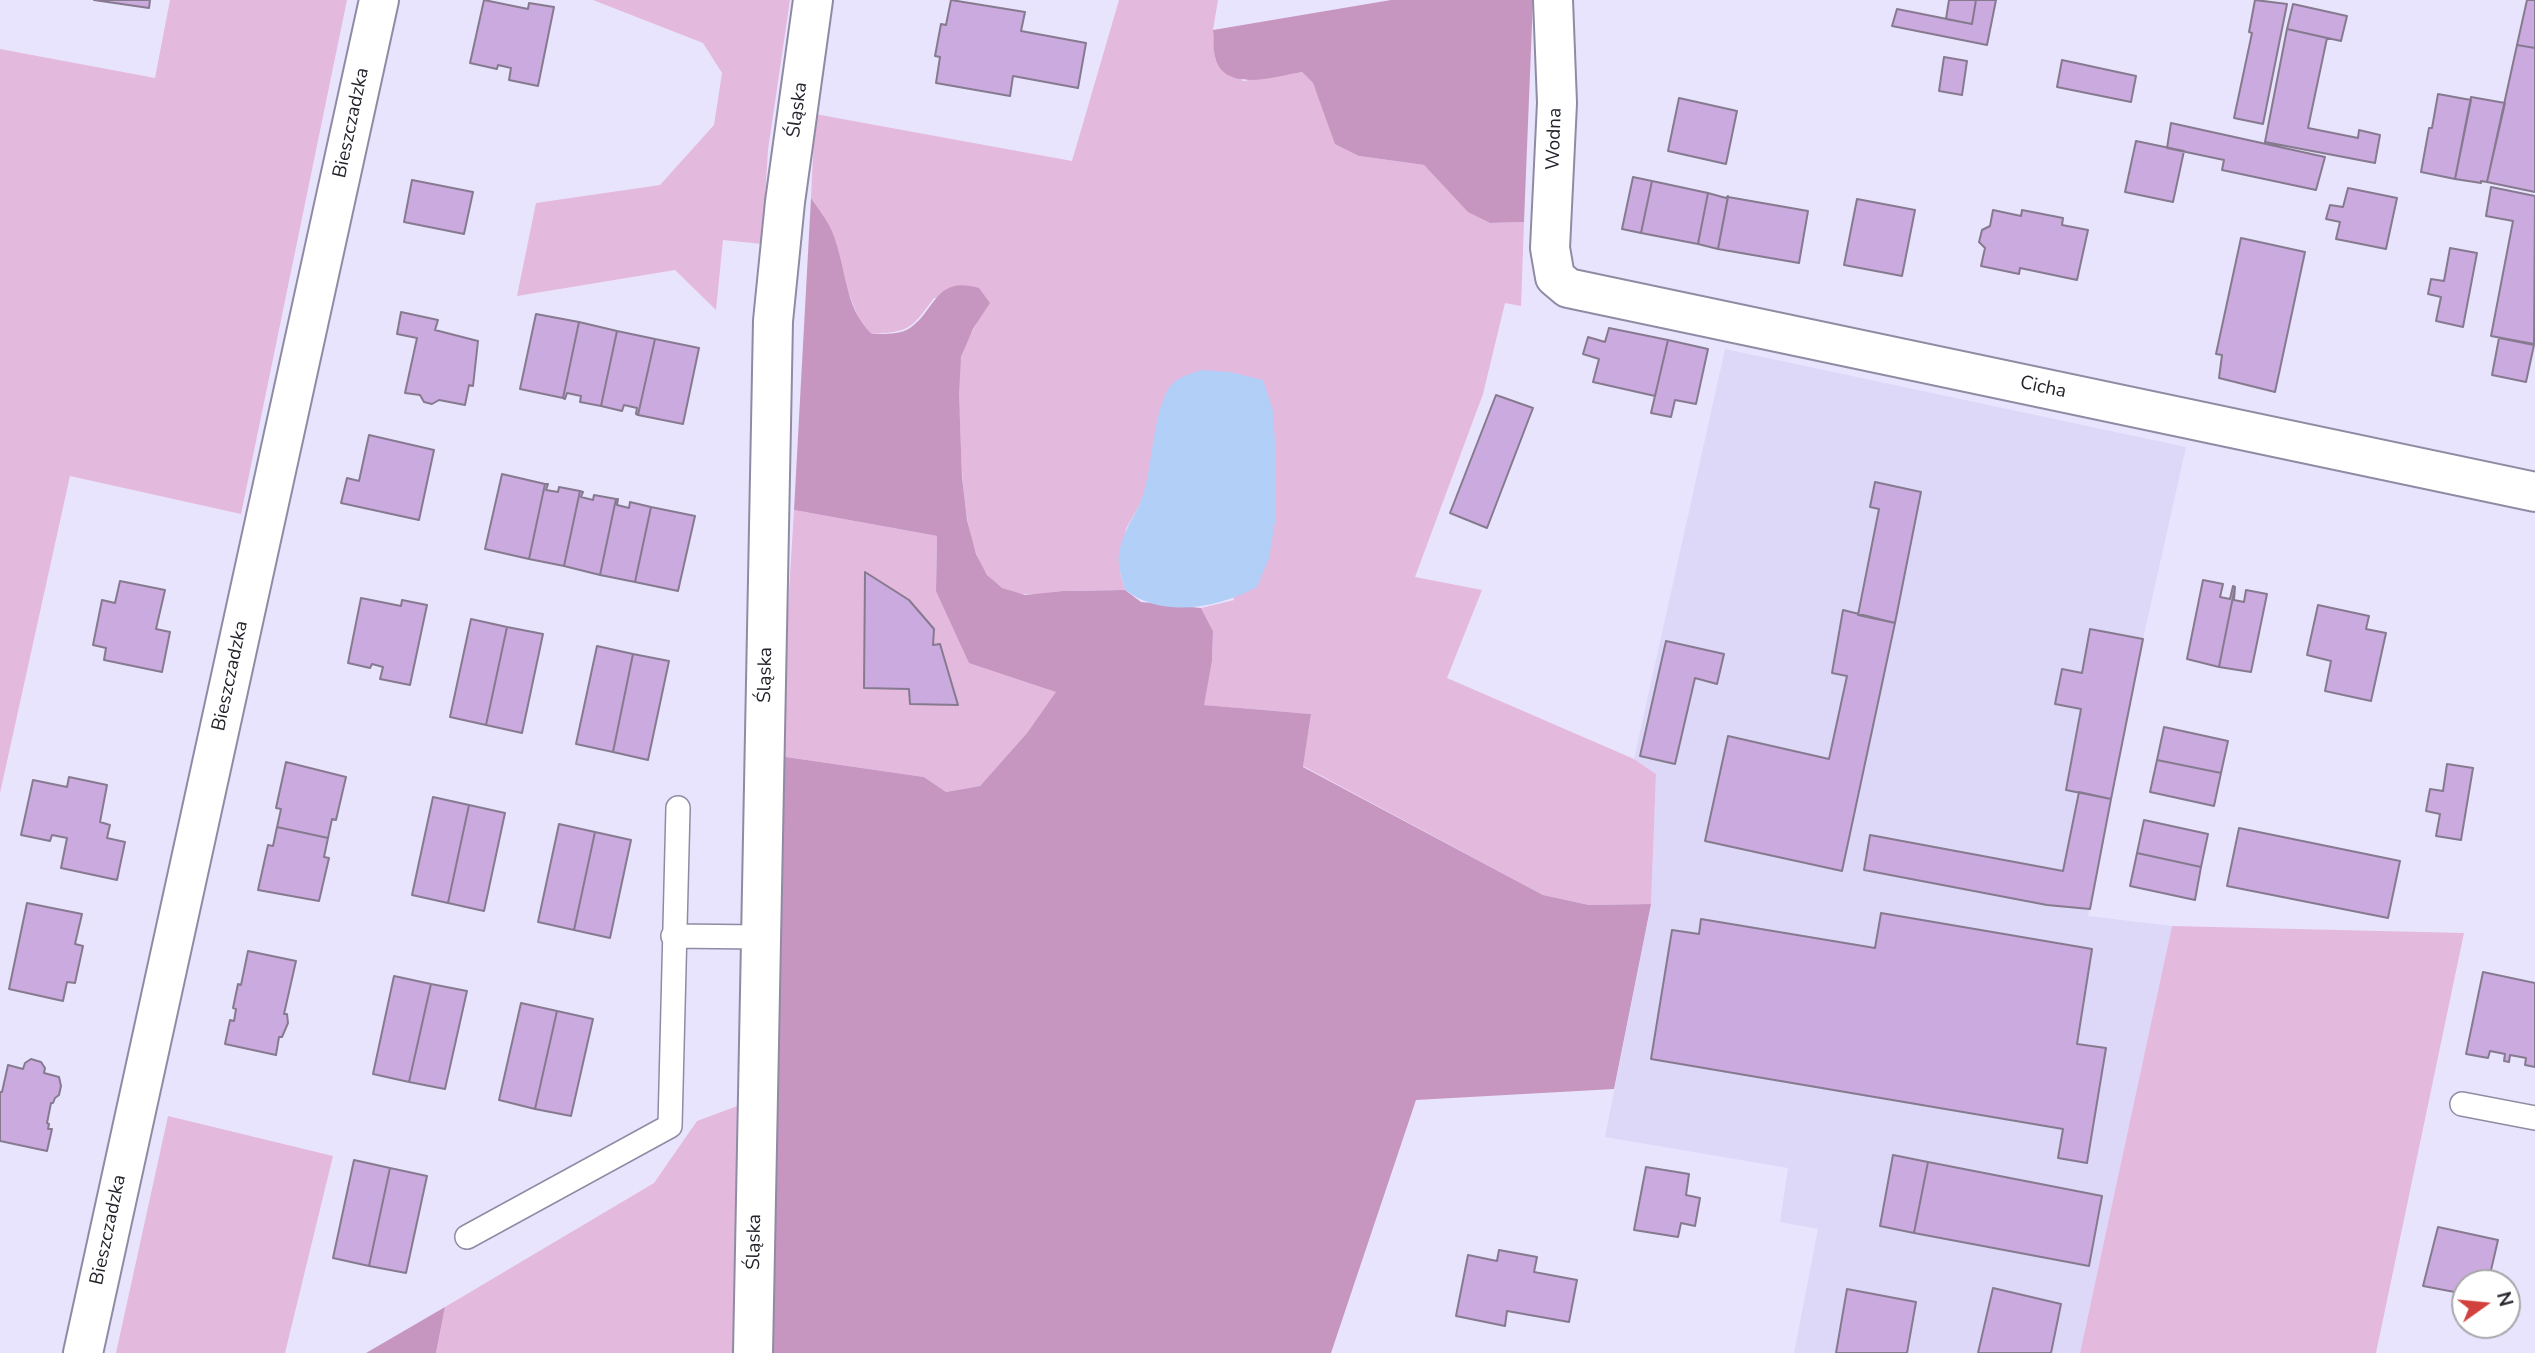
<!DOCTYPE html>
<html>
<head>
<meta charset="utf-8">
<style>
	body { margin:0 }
	#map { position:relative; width:2535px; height:1353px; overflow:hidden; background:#e9e4fe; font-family:"Nunito Sans",sans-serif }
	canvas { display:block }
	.north { position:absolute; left:2451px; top:1269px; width:70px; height:70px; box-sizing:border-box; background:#fff; border:2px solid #a7a7aa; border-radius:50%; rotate:75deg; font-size:19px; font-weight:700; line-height:28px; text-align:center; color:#24222b }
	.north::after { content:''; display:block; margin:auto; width:24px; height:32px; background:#d1423e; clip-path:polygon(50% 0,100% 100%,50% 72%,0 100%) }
</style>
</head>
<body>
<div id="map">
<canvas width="2535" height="1353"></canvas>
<div class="north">N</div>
</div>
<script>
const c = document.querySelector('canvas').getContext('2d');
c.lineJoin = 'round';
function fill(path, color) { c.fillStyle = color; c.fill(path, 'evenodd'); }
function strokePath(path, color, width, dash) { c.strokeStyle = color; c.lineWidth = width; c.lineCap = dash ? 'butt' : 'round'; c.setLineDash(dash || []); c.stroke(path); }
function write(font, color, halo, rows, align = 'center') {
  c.font = font + ' "Nunito Sans",sans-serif'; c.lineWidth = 6; c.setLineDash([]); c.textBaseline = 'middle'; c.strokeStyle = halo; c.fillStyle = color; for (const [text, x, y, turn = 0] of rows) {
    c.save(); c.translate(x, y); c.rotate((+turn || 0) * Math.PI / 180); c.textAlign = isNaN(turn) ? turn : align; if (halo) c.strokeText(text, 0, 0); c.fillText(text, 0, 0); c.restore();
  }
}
const built = new Path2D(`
	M1725,349L2186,447L2143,639L2088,916L2172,926L2080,1353H1794L1818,1229L1780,1222L1788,1168L1605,1137L1651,904L1656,774L1634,759Z`);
const green = new Path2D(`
	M170,0H347L241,514L70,476L0,793V49L155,78Z
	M593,0H790L768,150L762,244L723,240L716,310L675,270L517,296L536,203L660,185L714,125L722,73L703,43Z
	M1119,0H1218L1213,30L1215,59L1243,81L1302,72L1313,83L1322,107L1359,156L1424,165L1469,212L1490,223L1524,222L1521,306L1505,303L1483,394L1415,577L1482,590L1447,678L1634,759L1656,774L1651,904L1589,905L1543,895L1303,766L1311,714L1203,705L1212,661L1213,631L1201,608L1234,600L1163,403L1149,476L1141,502L1126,529L1120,572L1125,590C1106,590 1086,590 1066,591C1044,592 1026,599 1004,589C961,569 962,465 960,424C959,403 955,375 962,355C968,336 979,320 989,303L934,298C912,328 910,332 872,334L861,324L847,289L829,225L811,198L815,114L1072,161Z
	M794,510L937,536L936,591L1057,692L1027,733L980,786L946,792L924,777L779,756Z
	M2172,926L2464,933L2376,1353H2080Z
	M740,1105L733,1353H436L445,1307L654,1183L697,1121Z
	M168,1116L333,1156L285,1353H116Z`);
const forest = new Path2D(`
	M1391,0H1533L1524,222L1490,223L1468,212L1424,165L1359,156L1335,144L1313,83L1302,72C1276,76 1224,94 1215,57C1213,48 1214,38 1213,30Z
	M811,198C817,207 824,216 829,225C847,260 842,307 872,334C883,334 900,335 910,328C936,310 935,275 979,288L990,303L973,329L961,357L959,394L962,477L967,520L976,554L987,575L1002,588L1025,595L1063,591L1125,590L1141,602L1201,608L1213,631L1212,661L1204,705L1311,714L1303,767L1543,895L1589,905L1651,904L1614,1089L1416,1100L1331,1353H768L779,756L924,777L946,792L980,786L1027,733L1056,692L969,663L936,591L937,536L794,510Z
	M445,1307L436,1353H366Z`);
const water = new Path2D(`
	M1201,370L1230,372L1263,380L1273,411L1276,458L1275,522L1269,558L1257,587C1218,608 1163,619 1125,590C1122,578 1117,565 1119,553C1122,532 1135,517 1142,498C1153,467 1152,415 1169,388C1177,377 1189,374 1201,370Z`);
const building = new Path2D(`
	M94,0H150L149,8Z
	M484,0L528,9L529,3L554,7L538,86L509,80L511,68L498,65L497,69L470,63Z
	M951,0L1025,12L1021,31L1086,43L1078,88L1013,76L1010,96L936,83L940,57L935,56L941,24L946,25Z
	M1949,0H1976L1972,24L1946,19Z
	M1976,0H1996L1987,45L1892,26L1897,9L1972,24Z
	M2255,0L2287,4L2263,124L2234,118L2252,33L2249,32Z
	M2527,0H2535V48L2517,45Z
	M2293,4L2347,16L2341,41L2287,29Z
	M2287,29L2327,38L2308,128L2358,138L2359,130L2380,135L2375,163L2265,142Z
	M2517,45L2535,48V192L2487,182Z
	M1944,57L1967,61L1962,95L1939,91Z
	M2062,60L2136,76L2131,102L2057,87Z
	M2438,94L2471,100L2455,179L2421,172L2429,128H2432Z
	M2471,97L2505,103L2487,182L2481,181V183L2455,179Z
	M1679,98L1737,111L1726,164L1668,151Z
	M2171,123L2325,157L2316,190L2222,170L2224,160L2167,148Z
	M2136,141L2184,151L2173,202L2125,192Z
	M1633,177L1652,181L1641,233L1622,229Z
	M412,180L473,192L464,234L404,222Z
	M1652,181L1708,193L1698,244L1641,233Z
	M2491,187L2535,196L2534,344L2491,336L2513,221L2486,216Z
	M2348,188L2397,198L2386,249L2336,239L2340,222L2326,219L2330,205L2343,207Z
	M1708,193L1726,198L1728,196L1718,249L1698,244Z
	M1728,197L1808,211L1799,263L1718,249Z
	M1857,199L1915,210L1902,276L1844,265Z
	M1993,210L2021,216L2022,210L2063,218L2062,225L2088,230L2077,280L2020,268L2019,274L1981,266L1985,248L1979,242L1982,230L1990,226Z
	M2241,238L2305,252L2275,392L2219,378L2222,355L2216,354Z
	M2450,248L2477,253L2463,327L2436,321L2441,297L2428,294L2431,279L2444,281Z
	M401,312L438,320L435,330L478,341L473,386L469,385L465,405L439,400L432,404L424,402L420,395L405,393L417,338L397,334Z
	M536,314L579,322L563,398L520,389Z
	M579,322L617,331L601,406L580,402L581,396L567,393L565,399L563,398Z
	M1609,328L1668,340L1655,396L1593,382L1599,359L1583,354L1588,337L1605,342Z
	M617,331L655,339L638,415L636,414L637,408L624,405L622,411L601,406Z
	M2499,338L2534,345L2526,382L2492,375Z
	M655,339L699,348L683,424L638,415Z
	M1668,340L1708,349L1696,404L1675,400L1671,417L1651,413Z
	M1496,395L1533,408L1487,528L1450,513Z
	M369,435L434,450L419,520L341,503L347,478L359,481Z
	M502,474L545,484L529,559L485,549Z
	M1875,482L1921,492L1895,623L1858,615L1879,509L1870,507Z
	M545,484H548L546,490L558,492L559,487L580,491L564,566L529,559Z
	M580,491L583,492L581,497L593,500L594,495L616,499L600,575L564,566Z
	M616,499H618L617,505L629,508L630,502L651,507L635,582L600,575Z
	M651,507L695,516L678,591L635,582Z
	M865,572L909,600L934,629L933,645L940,644L958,705L910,704L909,689L864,688Z
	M2203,580L2223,584L2220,597L2230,599L2233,586L2235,587L2219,667L2187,659Z
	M120,581L165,590L156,629L170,632L162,672L104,660L106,648L93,645L102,600L115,603Z
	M2235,587L2234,600L2244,602L2246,590L2267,594L2251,672L2219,667Z
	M361,598L401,606L402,600L427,605L410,685L380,679L383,667L372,664L370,668L348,663Z
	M2318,605L2369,616L2366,629L2386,633L2371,701L2325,691L2331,661L2307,655Z
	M1843,610L1895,623L1842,871L1705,841L1728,736L1829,759L1847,676L1832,673Z
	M471,619L507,627L486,725L450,717Z
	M507,627L543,634L522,733L486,725Z
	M2090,629L2143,639L2111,799L2066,790L2081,709L2055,704L2062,669L2082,673Z
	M1666,641L1724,654L1717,684L1695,678L1675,764L1640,756Z
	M597,646L633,654L613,752L576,744Z
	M633,654L669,661L648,760L613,752Z
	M2164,727L2228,741L2221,773L2157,760Z
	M2157,760L2221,773L2214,806L2150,792Z
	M286,762L346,777L336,820L332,819L328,838L277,827L281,809L276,808Z
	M2447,764L2473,768L2461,840L2436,836L2440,814L2426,811L2430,789L2443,791Z
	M69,777L107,785L100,822L110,825L107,838L125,842L117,880L61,868L67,838L52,835L50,841L21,835L33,780L67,787Z
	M2079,792L2111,799L2090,909L2047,905L1864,870L1870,835L2063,871Z
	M433,797L469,805L448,903L412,895Z
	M469,805L505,813L484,911L448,903Z
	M2144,820L2208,834L2201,867L2137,853Z
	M559,824L595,832L574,930L538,922Z
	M277,827L328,838L324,857L329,858L319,901L258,890L268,845L273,846Z
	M2239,828L2400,861L2388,918L2227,886Z
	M595,832L631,840L610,938L574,930Z
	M2137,853L2201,867L2195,900L2130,886Z
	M27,903L82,914L75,944L83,946L75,983L67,982L63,1001L9,989Z
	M1881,913L2092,949L2077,1044L2106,1048L2087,1163L2058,1158L2063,1129L1651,1059L1672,930L1699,934L1701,919L1875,948Z
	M248,951L296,961L284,1014H287L288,1023L282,1037H279L276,1055L225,1044L230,1020L234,1021L236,1009L233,1008L238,984L241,985Z
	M2483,972L2535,983V1067L2525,1065L2526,1058L2510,1055L2509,1062L2504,1061L2505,1054L2490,1051L2488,1058L2466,1054Z
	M394,976L431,984L409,1082L373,1074Z
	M431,984L467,991L445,1089L409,1082Z
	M521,1003L557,1011L535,1109L499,1100Z
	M557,1011L593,1019L571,1116L535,1109Z
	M31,1059L41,1062L45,1068L44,1073L59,1077L61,1086L59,1095L55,1098L53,1103H51L47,1123L49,1124L48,1129H52L47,1151L0,1141V1092H2L8,1065L23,1069L25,1063Z
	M1893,1155L1928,1162L1914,1233L1880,1226Z
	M354,1160L390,1168L369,1266L333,1258Z
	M1928,1162L2102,1196L2089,1266L1914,1233Z
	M1646,1167L1689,1174L1686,1195L1700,1198L1695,1226L1681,1223L1678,1237L1634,1230Z
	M390,1168L427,1176L406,1273L369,1266Z
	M2438,1227L2498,1240L2488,1283H2465V1294L2423,1286Z
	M1499,1250L1537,1257L1534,1272L1577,1280L1569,1322L1507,1311L1505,1326L1456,1316L1468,1255L1497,1261Z
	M1993,1288L2061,1304L2051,1353H1978Z
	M1847,1289L1916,1302L1907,1353H1836Z`);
const service = new Path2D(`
	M673,936L761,937
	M2462,1104L2535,1118
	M467,1237L670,1126L678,808`);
const minor = new Path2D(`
	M1553,0L1557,103L1550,248L1555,277L1568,288L2535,492
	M83,1353L379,0
	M753,1353L773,321L785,202L813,0`);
const streetNames = [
	["Śląska",798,110,-82],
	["Bieszczadzka",352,123,-78],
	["Wodna",1555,139,-88],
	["Cicha",2043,388,12],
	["Śląska",766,675,-89],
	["Bieszczadzka",231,676,-78],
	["Bieszczadzka",109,1230,-78],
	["Śląska",755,1242,-89]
];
fill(built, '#ddd7f8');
fill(green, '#e4b9de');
fill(forest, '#c696c0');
fill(water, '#b2cff7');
fill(building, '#cbaadf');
strokePath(building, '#867a8f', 2);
strokePath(service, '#8f8ba3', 26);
strokePath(minor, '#8f8ba3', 42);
strokePath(service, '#fff', 23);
strokePath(minor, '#fff', 38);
write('19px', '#24222b', '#fff', streetNames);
</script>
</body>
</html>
